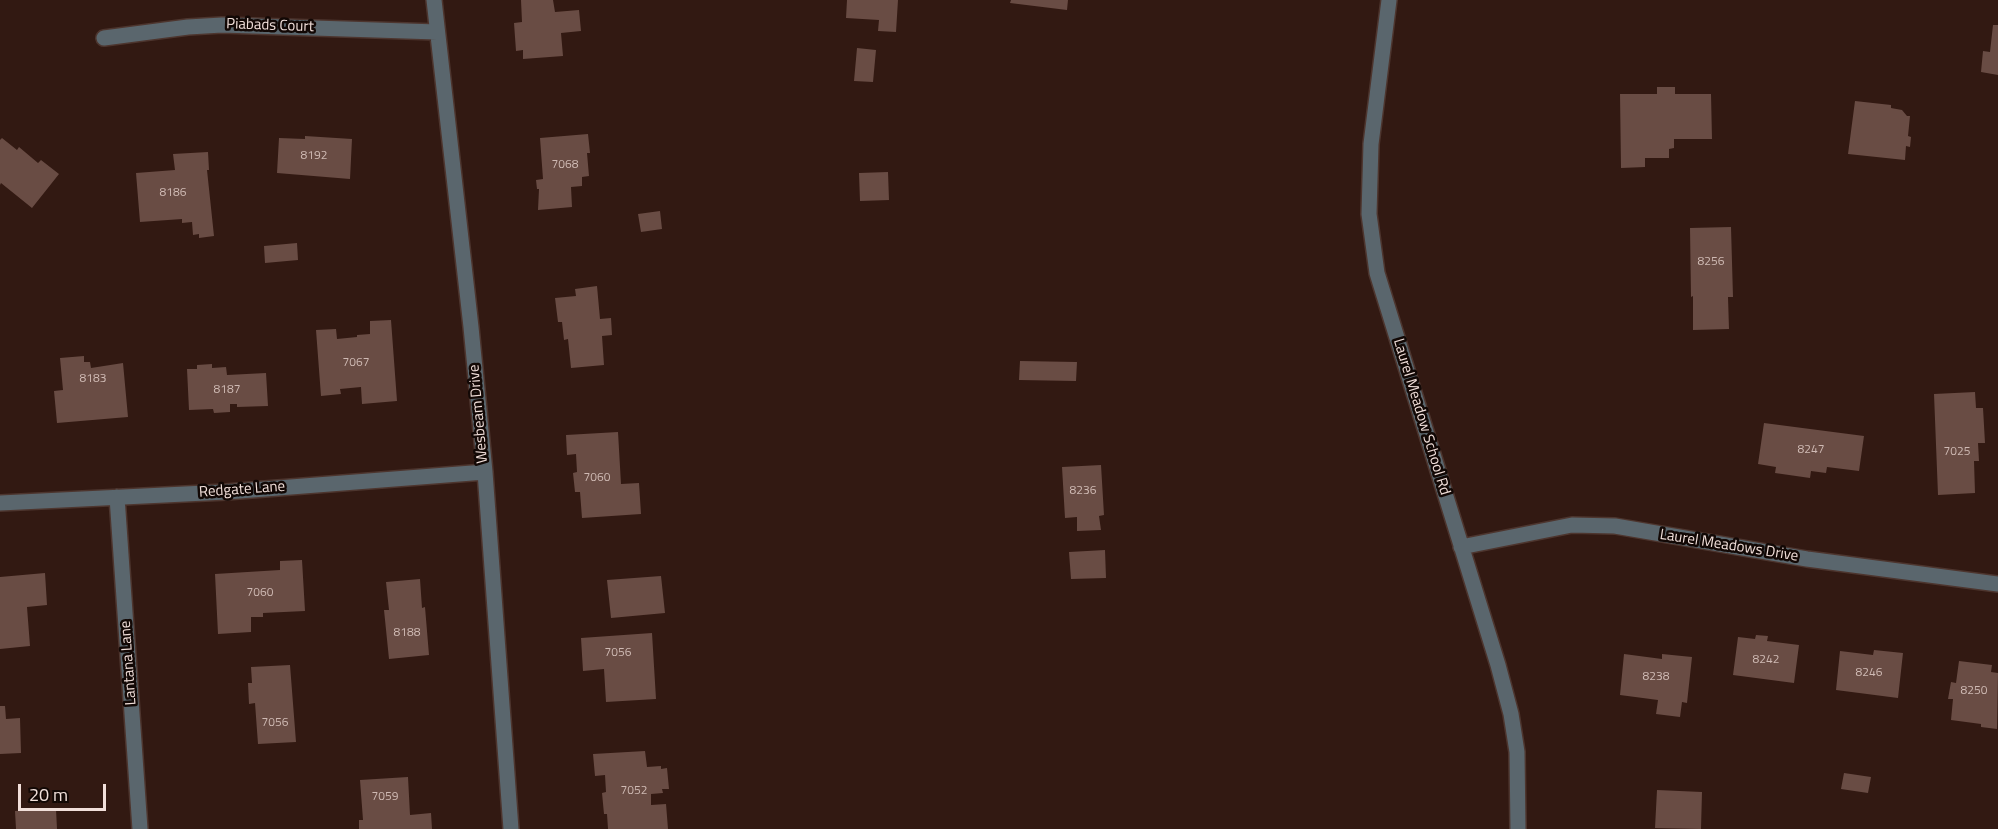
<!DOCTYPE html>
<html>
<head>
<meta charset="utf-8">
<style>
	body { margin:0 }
	#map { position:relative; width:1998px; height:829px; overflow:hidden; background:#321912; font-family:"Titillium Web",sans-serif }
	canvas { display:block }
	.scale { position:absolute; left:18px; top:784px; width:88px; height:27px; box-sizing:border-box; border:3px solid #f1dfda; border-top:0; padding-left:8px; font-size:18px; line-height:21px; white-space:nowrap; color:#f1dfda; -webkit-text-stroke:4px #120805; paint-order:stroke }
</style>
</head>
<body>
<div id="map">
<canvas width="1998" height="829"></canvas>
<div class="scale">20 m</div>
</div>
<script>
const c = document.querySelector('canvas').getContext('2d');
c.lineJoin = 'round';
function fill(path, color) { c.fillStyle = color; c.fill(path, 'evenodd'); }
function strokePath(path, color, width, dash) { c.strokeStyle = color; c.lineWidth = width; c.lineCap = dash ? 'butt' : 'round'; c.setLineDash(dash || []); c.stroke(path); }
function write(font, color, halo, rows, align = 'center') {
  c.font = font + ' "Titillium Web",sans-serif'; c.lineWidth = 5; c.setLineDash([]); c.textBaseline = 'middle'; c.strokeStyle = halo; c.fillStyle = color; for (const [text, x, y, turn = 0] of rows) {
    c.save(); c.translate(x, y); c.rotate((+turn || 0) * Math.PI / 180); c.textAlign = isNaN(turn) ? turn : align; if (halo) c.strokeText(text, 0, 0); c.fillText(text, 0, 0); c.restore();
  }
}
const building = new Path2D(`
	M521,0H553L555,12L579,10L581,31L561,33L563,56L523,59V50L516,51L514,23L522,22Z
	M847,0H898L896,32L878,31L879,20L846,18Z
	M1011,0H1068L1067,10L1010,3Z
	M1993,25H1998V75L1981,72L1983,51L1990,52Z
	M857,48L876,50L873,82L854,81Z
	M1657,87H1675V94H1711L1712,139H1674V148L1669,149V158H1645V167L1621,168L1620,94H1657Z
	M1855,101L1891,105V108L1902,110L1907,116H1910L1908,136L1911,137L1910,147L1906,146L1905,160L1848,154Z
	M588,134L590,153H587L589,176L582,177V186L571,187L572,207L538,210L539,189H537L536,180L543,179L540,138Z
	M305,136L352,139L350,179L277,173L279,138L305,139Z
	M2,138L17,150L19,147L38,163L41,160L59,174L32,208L1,183L0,185V140Z
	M208,152L209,170H207L214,236L199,238V234L193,235L192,222L182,223V219L140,222L136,173L175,170L173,154Z
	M888,172L889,200L860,201L859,173Z
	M660,211L662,229L641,232L638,214Z
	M1731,227L1733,297H1728L1729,329L1693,330V296L1691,297L1690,228Z
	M297,243L298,260L265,263L264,246Z
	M597,286L600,319L611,318L612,335L602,336L604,365L571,368L568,339L564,340L562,322H558L555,298L576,296L575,289Z
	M391,320L397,401L362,404L361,387L340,389L341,394L321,396L316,330L336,329L337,339L357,337V335L370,334V321Z
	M84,356V362H90L91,368L123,363L128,417L57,423L54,391L63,390L60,358Z
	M1020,361L1077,362L1076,381L1019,380Z
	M212,364V368L226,367L227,375L266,373L268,406L237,407V404H230V412L214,413L213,409L189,410L187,369H197V365Z
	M1975,392L1976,408H1983L1985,443H1978L1979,461H1974L1975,493L1938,495L1934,394Z
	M1764,423L1864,436L1859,471L1827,467L1826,473L1811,471L1810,478L1775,473L1776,467L1758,464Z
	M618,432L621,484L639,483L641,514L582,518L580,492H575L573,473L577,472L576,454L567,455L566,435Z
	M1101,465L1104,515L1099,516L1101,530L1077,531V517L1065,518L1062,467Z
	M1105,550L1106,578L1071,579L1069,552Z
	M302,560L305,611L263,613V617H251V632L218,634L215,574L280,570V561Z
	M45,573L47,605L27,607L30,646L0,649V577Z
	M661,576L665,613L611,618L607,580Z
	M420,579L422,608L425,607L429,655L389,659L384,610H389L386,582Z
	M652,633L656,699L606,702L604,669L583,671L581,638Z
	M1756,635L1768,636L1767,641L1799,645L1794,683L1733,675L1738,637L1755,639Z
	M1874,650L1903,653L1898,698L1836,690L1840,651L1873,655Z
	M1624,654L1662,659V654L1692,657L1687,703L1682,702L1680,717L1656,714L1658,700L1620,695Z
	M1959,661L1992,665L1991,672L1998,673L1997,729L1981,727V724L1951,720L1953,699H1948L1951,682L1956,683Z
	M290,665L296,742L258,744L255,703L249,704L248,683H252L251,667Z
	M0,706H5L6,719L20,718L21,753L0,754Z
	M645,751L647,767L661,766V769L667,768L669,789H662L663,793L651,794V805L666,804L668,829H608L607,814H604L602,793L606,792L605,775L595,776L593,754Z
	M1844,773L1871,777L1868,793L1841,789Z
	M408,777L410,815L431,813L432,829H359V820H363L360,780Z
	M1657,790L1702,792L1701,829L1655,828Z
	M56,809L57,829H16L15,811Z`);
const street = new Path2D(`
	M434,0L471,327L485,472L511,829
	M1389,0L1371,144L1369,214L1377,273L1498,665L1511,714L1517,752L1518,829
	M104,38L188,27L222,25L437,32
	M117,497L140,829
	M0,503L226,492L485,472
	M1461,547L1572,525L1615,526L1807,559L1998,584`);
const numberNames = [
	["8192",314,156],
	["7068",565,165],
	["8186",173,193],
	["8256",1711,262],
	["7067",356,363],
	["8183",93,379],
	["8187",227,390],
	["8247",1811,450],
	["7025",1957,452],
	["7060",597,478],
	["8236",1083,491],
	["7060",260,593],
	["8188",407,633],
	["7056",618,653],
	["8242",1766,660],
	["8246",1869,673],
	["8238",1656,677],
	["8250",1974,691],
	["7056",275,723],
	["7052",634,791],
	["7059",385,797]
];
const streetNames = [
	["Piabads Court",270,26,2],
	["Wesbeam Drive",479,414,-95],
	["Laurel Meadow School Rd",1421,417,73],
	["Redgate Lane",242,490,-4],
	["Laurel Meadows Drive",1729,546,9],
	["Lantana Lane",129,663,-94]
];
fill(building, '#694c44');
strokePath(street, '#4d352e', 18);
strokePath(street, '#5a666d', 15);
write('12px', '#cfbab4', null, numberNames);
write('15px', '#f1dfda', '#120805', streetNames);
</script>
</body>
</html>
